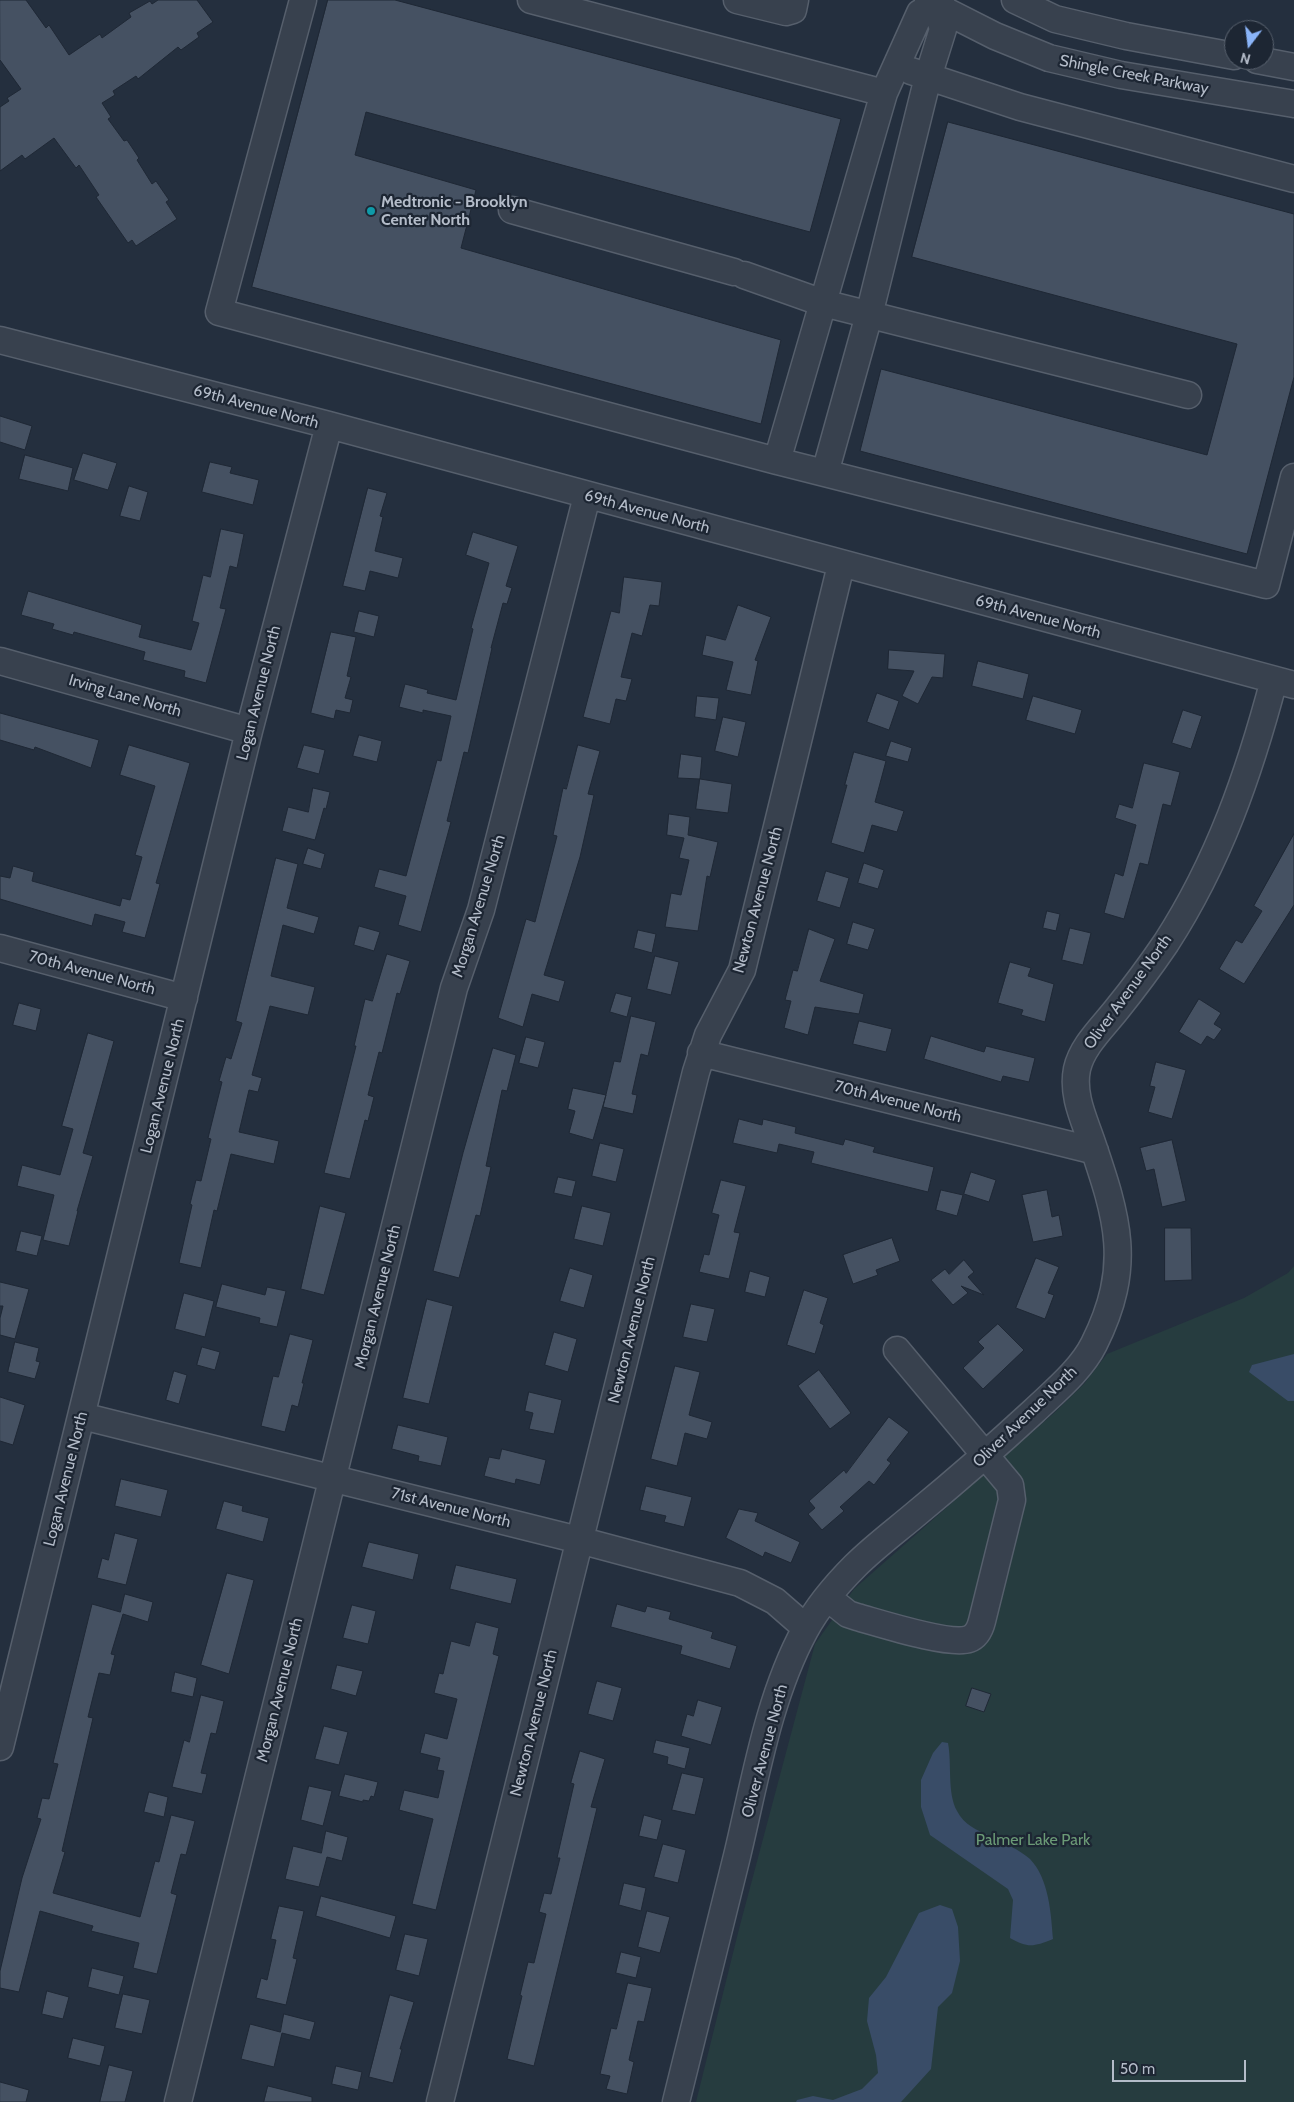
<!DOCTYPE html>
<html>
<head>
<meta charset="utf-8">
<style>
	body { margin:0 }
	#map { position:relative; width:1294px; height:2102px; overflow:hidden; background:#242f3e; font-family:Cabin,sans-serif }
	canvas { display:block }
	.north { position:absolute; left:1224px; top:20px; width:50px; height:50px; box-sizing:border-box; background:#1d2633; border:1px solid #59626f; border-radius:50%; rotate:195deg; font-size:14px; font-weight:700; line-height:20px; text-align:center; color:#b4bcc9 }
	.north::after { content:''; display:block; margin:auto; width:18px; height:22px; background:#8ab4f8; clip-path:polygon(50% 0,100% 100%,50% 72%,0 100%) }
	.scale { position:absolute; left:1112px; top:2060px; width:134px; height:22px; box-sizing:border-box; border:2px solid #b4bcc9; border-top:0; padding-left:6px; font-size:15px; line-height:18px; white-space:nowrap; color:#b4bcc9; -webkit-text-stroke:4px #1d2633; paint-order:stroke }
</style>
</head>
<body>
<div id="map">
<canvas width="1294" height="2102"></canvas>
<div class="north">N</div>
<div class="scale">50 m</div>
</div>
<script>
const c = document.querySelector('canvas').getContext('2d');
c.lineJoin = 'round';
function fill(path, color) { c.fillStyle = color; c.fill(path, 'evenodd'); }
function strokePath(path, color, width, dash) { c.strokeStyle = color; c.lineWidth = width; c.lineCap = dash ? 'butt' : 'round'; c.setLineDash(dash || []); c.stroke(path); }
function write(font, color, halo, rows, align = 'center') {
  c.font = font + ' Cabin,sans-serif'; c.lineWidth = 4.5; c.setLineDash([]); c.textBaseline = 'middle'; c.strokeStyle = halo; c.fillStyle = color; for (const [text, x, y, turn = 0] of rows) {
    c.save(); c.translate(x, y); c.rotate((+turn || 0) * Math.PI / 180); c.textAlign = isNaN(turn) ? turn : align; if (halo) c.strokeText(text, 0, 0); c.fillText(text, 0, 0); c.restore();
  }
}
const green = new Path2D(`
	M1294,1266V2102H696L739,1929L815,1644L854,1589L1053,1414L1084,1384L1107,1354L1244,1298L1288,1273Z`);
const water = new Path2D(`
	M1294,1354V1401H1288L1249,1372L1252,1365Z
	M942,1742L948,1743C952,1764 947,1793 957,1811C964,1825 977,1830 990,1836C1002,1842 1020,1850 1030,1859C1049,1879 1051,1913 1053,1939C1033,1947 1028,1948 1010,1938L1013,1900L1008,1889L930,1835L921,1807V1780L933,1753Z
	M940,1905L952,1909L958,1927L960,1961L952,1993L938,2007L931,2069L901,2102H796L797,2100L813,2096L833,2100L862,2089L878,2073L876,2055L867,2021L869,1998L886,1977L919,1913Z`);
const building = new Path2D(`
	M0,0H26L46,28L49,25L69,55L100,34L102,38L131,17L129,13L150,1L152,4L158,0H197L213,22L197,33L199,37L181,50L178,47L138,79L136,76L113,91L115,95L102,103L111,117L108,119L124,141L127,140L139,158L137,160L152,184L156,181L169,200L166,202L177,219L136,246L132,240L128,243L96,197L99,195L79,165L76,168L54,138L25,159L22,155L0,171V107L9,101L7,98L21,89L0,60Z
	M328,0H395L841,119L810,232L366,112L355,155L476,190L461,248L781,340L761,424L252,287Z
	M948,122L1294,214V377L1247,554L860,451L881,369L1207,455L1237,344L912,257Z
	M0,416L32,426L25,450L0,442Z
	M83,453L117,463L108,490L74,480Z
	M25,455L73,468L68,491L19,479Z
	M210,462L232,467L230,473L259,480L253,505L202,492Z
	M129,486L148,492L140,521L120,516Z
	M368,488L387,493L380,516L383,517L375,551L403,558L398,578L370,571L365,591L343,586Z
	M221,529L244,534L237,568L230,566L220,608L226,609L206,683L184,677L185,671L143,660L145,652L74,632L73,635L52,629L54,624L21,615L28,591L142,625L139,637L191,650L199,623L192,621L203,575L210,577Z
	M473,532L518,546L506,586L512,588L507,604L503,603L491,648H492L468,753L464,752L447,821L451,822L421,932L398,925L406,896L374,887L379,869L406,876L437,760L441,761L451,716L423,710V713L399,707L405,684L428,690L427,693L456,700L473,629L471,628L489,563L466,555Z
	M624,577L662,582L659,606L650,605L642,636L632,633L621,677L632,679L626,701L616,699L610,724L583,717L611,611L619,613Z
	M738,605L771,617L755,660L758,661L751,695L726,690L733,662L702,655L706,635L725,640Z
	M359,611L379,616L374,637L354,632Z
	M331,632L356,637L347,676L351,677L345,698L353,700L350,713L336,710L334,719L311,713Z
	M889,650L945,654L943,678L932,677L918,704L902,696L914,671L888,669Z
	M978,661L1029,674L1023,699L972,686Z
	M877,693L899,701L889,730L867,722Z
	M697,696L719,698L716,720L695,717Z
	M1033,696L1082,710L1075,734L1026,720Z
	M1183,710L1202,716L1191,749L1172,743Z
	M0,713L99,740L91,768L35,747L34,750L0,740Z
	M723,717L746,722L738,757L715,751Z
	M359,735L382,741L377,762L353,756Z
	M891,741L912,748L908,762L886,756Z
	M129,745L190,763L156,883L160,884L145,938L122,932L125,922L95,914L92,926L0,899V876L10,878L13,866L34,872L32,881L120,906L122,898L130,900L142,857L135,855L155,786L120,775Z
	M304,745L325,750L319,774L297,768Z
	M578,745L600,751L588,794L594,795L580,857L544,975L565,981L559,1002L532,994L523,1027L498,1018L526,919L535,922L557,836L553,835L563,788L566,789Z
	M854,752L886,761L875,802L904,811L897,832L872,825L864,853L831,843L847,785H845Z
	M681,754L702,757L700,779L678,778Z
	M1144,763L1180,772L1171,806L1163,804L1148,865L1140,863L1124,919L1104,913L1115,873L1123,876L1136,825L1115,818L1119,804L1132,808Z
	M700,779L732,784L728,813L696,809Z
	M313,788L330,792L326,809L324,808L315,840L282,831L288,807L308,812Z
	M669,814L690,817L688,835L718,842L710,877L707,876L698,931L665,927L671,893L681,895L689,860L679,858L684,838L667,835Z
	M1294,834V905L1244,984L1219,969L1236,940L1242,943L1262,911L1254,906Z
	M308,848L325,854L321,869L303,864Z
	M276,858L298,864L287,908L319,917L314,934L283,925L271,976L315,987L308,1015L270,1006L252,1075L262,1078L258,1092L249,1090L239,1132L279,1141L274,1164L231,1154L217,1211L214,1210L201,1268L179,1263L192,1205L190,1204L196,1180L201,1181L211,1139L208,1138L222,1082L219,1081L226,1057L231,1059L242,1023L236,1021Z
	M864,863L884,870L878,889L858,883Z
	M826,871L849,878L840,908L817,901Z
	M1047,911L1060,914L1056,931L1043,928Z
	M853,922L875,929L868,950L847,944Z
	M359,926L380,932L374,951L354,945Z
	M1070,928L1091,933L1083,965L1062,960Z
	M809,929L835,939L820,981L864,994L859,1014L815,1007L808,1035L784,1028L791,1001L785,1000L793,970L797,971Z
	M638,930L656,934L652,953L634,948Z
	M387,954L410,961L400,994L397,993L382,1053L379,1052L368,1095L374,1097L368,1121L365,1120L350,1179L324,1173L356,1046H354L365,999L372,1001Z
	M655,956L679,962L671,995L647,989Z
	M1010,962L1031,968L1028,976L1054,984L1045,1022L1021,1015L1023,1010L998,1003Z
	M616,993L632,997L627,1017L610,1012Z
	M1199,999L1221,1013L1214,1024L1222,1029L1214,1040L1207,1036L1201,1045L1179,1032Z
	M19,1003L41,1009L36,1031L13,1025Z
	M631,1016L656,1022L648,1056L641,1054L632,1094L637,1095L633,1114L603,1107L614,1061L620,1062Z
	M859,1021L892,1029L886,1052L853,1044Z
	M88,1033L114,1041L83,1153L93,1156L77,1211H78L69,1246L43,1240L54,1195L17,1186L22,1165L60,1175L73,1129L62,1126Z
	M931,1036L984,1052L986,1046L1035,1058L1029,1082L1003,1076L1001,1082L924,1059Z
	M526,1037L545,1042L538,1068L519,1063Z
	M493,1048L516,1055L507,1091L502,1090L486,1166L491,1167L480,1216L476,1215L459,1278L433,1271L463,1153Z
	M1156,1062L1186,1070L1172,1119L1148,1112L1155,1087L1150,1086Z
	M573,1088L606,1095L593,1140L569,1133L575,1111L568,1109Z
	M739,1119L762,1125L763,1119L796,1127L795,1133L843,1145L845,1139L875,1147L873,1152L934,1167L928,1192L811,1163L814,1152L779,1144L777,1153L733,1143Z
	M1172,1140L1186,1201L1162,1207L1154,1169L1146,1171L1140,1148Z
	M600,1143L624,1149L616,1182L592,1176Z
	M971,1172L996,1180L989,1202L964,1194Z
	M558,1177L576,1181L572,1197L554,1193Z
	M721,1180L746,1186L734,1232L740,1233L729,1279L699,1272L704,1254L709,1255L719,1215L712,1213Z
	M941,1190L963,1195L957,1216L936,1210Z
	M1047,1190L1052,1217L1059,1215L1063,1236L1033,1242L1022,1195Z
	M320,1206L346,1213L324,1295L301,1289Z
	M582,1206L611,1213L603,1246L574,1239Z
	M1165,1228H1191L1192,1280L1165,1281Z
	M21,1231L42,1236L37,1256L16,1251Z
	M892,1238L900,1261L876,1270L878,1275L853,1284L843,1255Z
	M1036,1258L1059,1267L1048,1293L1054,1295L1045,1319L1016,1308Z
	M964,1260L974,1272L968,1277L984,1295L961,1286L968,1293L953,1305L931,1280L945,1269L949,1274Z
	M570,1268L593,1275L584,1308L560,1301Z
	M750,1271L770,1277L765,1297L745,1292Z
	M0,1282L29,1289L15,1339L0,1335V1318L3,1306H0Z
	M222,1284L265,1295L267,1287L286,1291L277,1327L259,1323L260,1318L216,1307Z
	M804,1290L828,1298L820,1323L824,1325L815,1354L787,1345Z
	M184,1293L214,1301L205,1337L175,1329Z
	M427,1299L453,1306L429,1404L403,1398Z
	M691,1304L715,1309L707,1342L683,1337Z
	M998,1324L1024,1350L983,1389L963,1368L984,1348L978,1342Z
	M554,1332L577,1339L568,1372L545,1365Z
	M290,1334L313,1340L302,1383H304L298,1407L292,1405L285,1432L261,1426L273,1376L278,1377Z
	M15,1342L39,1348L36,1361L40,1362L35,1379L8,1372Z
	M202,1347L220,1352L215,1370L197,1365Z
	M675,1366L700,1372L689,1415L712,1422L707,1439L685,1433L677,1466L651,1459Z
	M819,1370L851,1413L830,1429L798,1386Z
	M174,1371L187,1375L179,1404L166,1400Z
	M529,1392L562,1400L554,1434L529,1429L533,1413L525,1411Z
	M0,1397L25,1405L13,1445L0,1441Z
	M889,1417L909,1432L887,1460L891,1463L874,1485L869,1481L840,1507L844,1511L822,1530L808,1514L815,1508L809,1501L844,1470L846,1473Z
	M398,1425L448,1437L441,1466L418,1461L419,1456L392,1449Z
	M502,1449L546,1460L540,1485L516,1479L515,1484L484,1476L489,1457L499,1459Z
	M121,1479L168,1490L161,1517L115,1506Z
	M646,1486L692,1497L684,1527L664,1522L666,1516L640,1510Z
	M224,1501L243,1506L242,1511L269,1518L263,1542L216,1529Z
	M739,1509L758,1513L755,1521L800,1542L791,1563L765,1552L763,1557L726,1538Z
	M115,1533L138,1539L126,1585L97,1578L102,1558L108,1560Z
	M369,1542L419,1554L413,1580L362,1567Z
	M456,1565L517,1579L511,1604L450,1589Z
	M227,1573L254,1580L229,1674L201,1665Z
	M125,1594L153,1602L148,1622L123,1614L111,1654L115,1655L110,1675L99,1673L88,1717L93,1718L62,1851L65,1852L53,1893L140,1917L155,1861L159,1862L171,1815L195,1821L186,1855L181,1854L171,1893L177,1895L157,1974L133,1968L139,1943L91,1931L93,1926L40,1911L19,1992L0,1988V1971L22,1878L41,1819L37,1818L42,1798L49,1799L58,1764L53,1763L92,1604L120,1612Z
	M617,1604L645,1612L647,1606L671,1612L669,1619L713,1632L711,1638L737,1646L730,1669L680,1654L682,1646L611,1627Z
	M352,1605L376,1611L368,1644L343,1638Z
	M476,1622L499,1628L493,1654L499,1656L436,1910L412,1904L433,1819L399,1810L404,1790L438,1798L444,1771L437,1770L440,1758L420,1753L425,1733L447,1739L457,1699L434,1693L439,1673L443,1674L451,1641L469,1646Z
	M337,1665L363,1671L356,1696L331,1689Z
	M175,1672L197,1678L193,1697L171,1692Z
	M597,1681L622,1688L613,1721L588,1714Z
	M972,1688L991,1694L984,1712L966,1706Z
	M201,1695L224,1701L216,1734L211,1733L201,1773L207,1774L202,1794L172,1787L184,1740L189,1742Z
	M698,1700L722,1707L711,1745L681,1736L687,1714L693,1716Z
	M324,1726L348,1732L339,1765L315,1759Z
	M656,1740L690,1748L685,1769L667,1764L668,1757L653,1753Z
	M580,1751L605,1759L591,1807L597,1808L534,2066L507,2059L522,1996L520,1995L528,1962L534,1963L546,1914L539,1912L544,1893L551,1894L560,1858H557L574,1784L571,1783Z
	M682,1773L704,1778L695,1815L672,1810Z
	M345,1774L378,1782L374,1797L371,1796L369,1801L363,1800V1802L339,1796Z
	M309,1786L332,1791L323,1826L301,1820Z
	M149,1792L168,1797L164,1817L144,1812Z
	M644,1815L662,1820L657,1840L639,1836Z
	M326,1831L348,1837L342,1861L327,1857L319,1887L285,1879L293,1846L321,1853Z
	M663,1844L686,1850L678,1883L654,1877Z
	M624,1883L646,1888L641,1911L619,1905Z
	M321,1896L396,1916L390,1938L316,1916Z
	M279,1906L304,1911L293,1958L297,1959L286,2005L256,1998L261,1978L267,1980L276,1940L271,1939Z
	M647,1911L670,1917L660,1953L638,1947Z
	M405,1934L428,1939L419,1976L396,1970Z
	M621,1952L641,1957L636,1978L616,1973Z
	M92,1968L124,1976L119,1995L88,1987Z
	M628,1983L652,1988L644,2022L638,2021L629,2060L634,2062L627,2094L606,2089L610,2076L600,2074L611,2028L616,2029Z
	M47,1991L69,1997L63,2019L42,2014Z
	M123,1994L150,2000L142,2034L115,2028Z
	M390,1995L414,2002L400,2049H402L393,2083L369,2077Z
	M284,2014L315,2022L310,2040L282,2033L274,2067L241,2059L250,2024L280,2032Z
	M73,2038L105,2046L100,2066L68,2058Z
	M109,2065L133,2071L125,2102H100Z
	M336,2066L362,2072L358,2090L332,2084Z
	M0,2082L29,2090L26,2102H0Z
	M268,2086L312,2097V2102H264Z`);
const minor = new Path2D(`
	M303,0L219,312L777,461L884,93L920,13L936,7L941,0
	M531,0L884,93
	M737,0L786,12L793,10L795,0
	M1015,0L1055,19L1126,36L1234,56
	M928,2L995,36L1049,58L1121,75L1294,104
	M1257,60L1294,67
	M911,71L1020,107L1294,179
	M512,210L734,272
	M744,275L823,303L1188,395
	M0,340L329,425L1294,685
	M777,461L1266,585L1294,477
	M825,473L869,315L928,77L943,29L936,7
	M0,661L249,731
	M0,948L184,998
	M701,1053L1095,1151
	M82,1416L579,1540L740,1583L775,1601L806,1628
	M828,1598L848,1614L857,1617C879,1623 950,1646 969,1639C977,1636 980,1629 982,1621L1012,1500L1010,1485L897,1350
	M0,1747L249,731L329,425
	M178,2102L454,988L481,910L587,496
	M440,2102L696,1072L708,1035L742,970L841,565
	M676,2102C696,2020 717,1938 737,1856C755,1781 768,1698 805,1630C817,1608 837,1584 855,1566C874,1547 897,1530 917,1513C957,1480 996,1446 1034,1411C1055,1391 1081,1370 1094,1344C1133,1266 1118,1219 1091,1140C1083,1117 1072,1094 1077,1069C1082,1046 1103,1027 1117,1009C1134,988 1151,965 1166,943C1219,861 1249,774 1274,680`);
const markers = [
	[371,211,5,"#0f9aa8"]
];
const streetNames = [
	["Shingle Creek Parkway",1134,75,11],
	["69th Avenue North",256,407,15],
	["69th Avenue North",647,512,15],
	["69th Avenue North",1038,617,15],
	["Logan Avenue North",259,693,-76],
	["Irving Lane North",125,696,16],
	["Newton Avenue North",758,900,-75],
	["Morgan Avenue North",479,906,-73],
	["70th Avenue North",92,973,15],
	["Oliver Avenue North",1128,992,-54],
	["Logan Avenue North",163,1086,-76],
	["70th Avenue North",898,1102,14],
	["Morgan Avenue North",378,1297,-76],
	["Newton Avenue North",632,1330,-76],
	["Oliver Avenue North",1025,1417,-44],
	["Logan Avenue North",66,1479,-76],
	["71st Avenue North",451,1508,14],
	["Morgan Avenue North",280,1690,-76],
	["Newton Avenue North",534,1723,-76],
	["Oliver Avenue North",765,1751,-75]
];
const poiNames = [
	["Medtronic - Brooklyn",381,202],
	["Center North",381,220]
];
const parkNames = [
	["Palmer Lake Park",1033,1840]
];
fill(green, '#263c3f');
fill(water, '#394c67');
fill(building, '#455162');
strokePath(building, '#1f2835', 1);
strokePath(minor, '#565f6c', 29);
strokePath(minor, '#38414e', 26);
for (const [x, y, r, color] of markers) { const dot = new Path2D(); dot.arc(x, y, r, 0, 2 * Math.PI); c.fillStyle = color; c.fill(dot); strokePath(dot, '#1d2633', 2); }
write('16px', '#b4bcc9', '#1d2633', streetNames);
write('bold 16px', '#b4bcc9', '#1d2633', poiNames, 'left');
write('16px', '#6b9a76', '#1d2633', parkNames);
</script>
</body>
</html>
